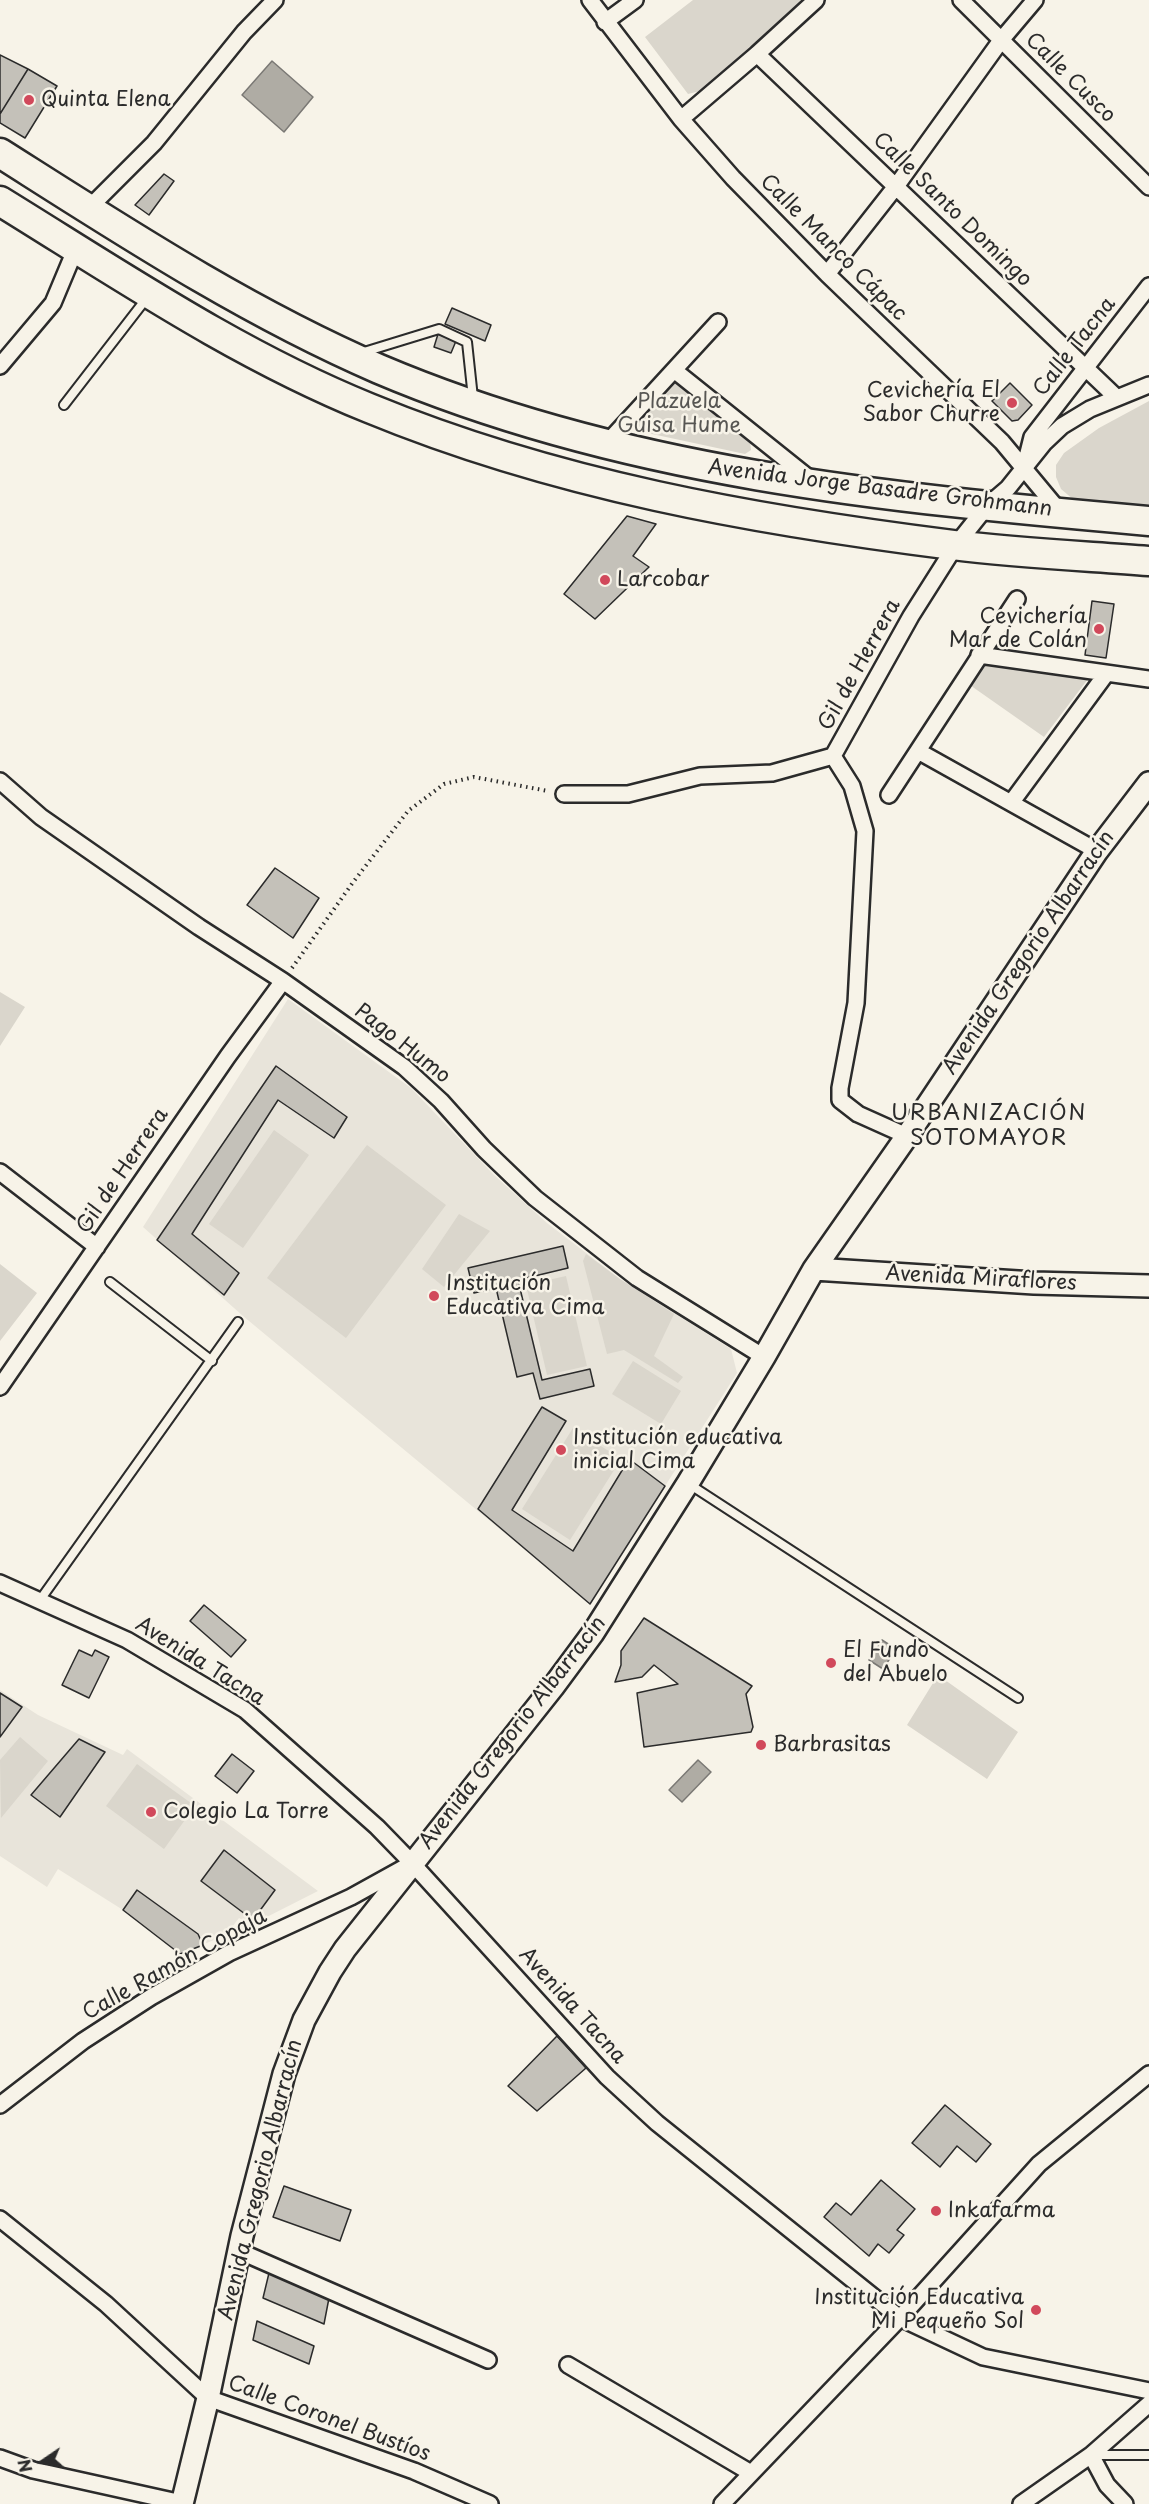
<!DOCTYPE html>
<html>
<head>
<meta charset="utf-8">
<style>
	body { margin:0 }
	#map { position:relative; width:1149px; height:2504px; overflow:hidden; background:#f7f3e8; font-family:"Playpen Sans",sans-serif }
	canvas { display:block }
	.north { position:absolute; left:12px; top:2432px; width:60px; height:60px; -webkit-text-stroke:4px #f7f3e8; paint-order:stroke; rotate:257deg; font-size:16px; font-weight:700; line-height:24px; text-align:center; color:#2b2b2b }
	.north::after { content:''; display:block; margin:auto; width:21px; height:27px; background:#2b2b2b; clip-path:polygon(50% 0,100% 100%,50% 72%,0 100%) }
</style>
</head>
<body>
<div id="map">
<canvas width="1149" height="2504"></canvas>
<div class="north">N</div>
</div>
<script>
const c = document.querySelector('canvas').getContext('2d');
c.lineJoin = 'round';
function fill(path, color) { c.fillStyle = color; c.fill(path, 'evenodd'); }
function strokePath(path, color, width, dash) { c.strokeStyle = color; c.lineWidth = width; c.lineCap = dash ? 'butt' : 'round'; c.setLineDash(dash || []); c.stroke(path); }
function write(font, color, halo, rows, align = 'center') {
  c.font = font + ' "Playpen Sans",sans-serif'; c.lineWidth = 5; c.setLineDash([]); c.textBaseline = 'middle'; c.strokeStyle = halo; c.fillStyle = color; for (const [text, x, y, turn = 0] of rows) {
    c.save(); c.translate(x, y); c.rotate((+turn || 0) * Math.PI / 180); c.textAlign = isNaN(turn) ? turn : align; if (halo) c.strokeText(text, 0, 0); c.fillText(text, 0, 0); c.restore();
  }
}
const built = new Path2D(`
	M288,999L411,1088L494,1175L547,1223L620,1279L731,1349L737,1373L590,1604L243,1316L143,1227Z
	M0,1690L38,1715L123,1755L127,1749L318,1891L251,1925L239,1918L226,1935L180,1954L123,1910L58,1869L47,1887L0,1856Z`);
const green = new Path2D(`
	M693,0H805L700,91L688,94L645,37Z
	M672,383H681L750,440L751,450L745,454L638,431L637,424Z
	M1149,401V507L1074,500L1061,489L1056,477V465L1064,453L1099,428Z
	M982,661L1091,675L1044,737L967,683Z
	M0,992L25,1007L0,1046Z
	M274,1130L309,1155L243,1248L209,1224Z
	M367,1145L446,1205L346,1338L267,1278Z
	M459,1214L490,1231L444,1287L422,1269Z
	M586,1254L620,1279L674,1314L654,1356L683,1377L678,1383L624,1350L607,1354L583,1261Z
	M0,1264L37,1293L0,1341Z
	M566,1276L587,1366L547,1375L526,1285Z
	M633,1361L681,1391L661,1424L612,1394Z
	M573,1428L621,1459L570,1540L522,1509Z
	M938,1675L1018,1732L987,1779L907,1725Z
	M20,1737L48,1761L1,1818L0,1760Z
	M137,1764L195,1806L164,1849L106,1806Z`);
const water = new Path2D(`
	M272,61L313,97L284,132L242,95Z
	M882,1640L896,1649L883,1669L869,1660Z
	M698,1760L711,1772L682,1802L669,1790Z`);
const building = new Path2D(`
	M0,55L28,69L0,114Z
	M28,69L57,86L25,138L0,123V114Z
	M164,174L174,181L149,215L135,205Z
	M452,308L491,325L485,341L445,324Z
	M438,334L456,341L451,353L434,347Z
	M1010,383L1032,405L1018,420L1012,421L992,401Z
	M627,516L656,524L633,556L649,567L595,619L564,594Z
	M1092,601L1114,604L1106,658L1085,655Z
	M275,868L319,898L293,938L247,905Z
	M276,1066L347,1117L334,1138L278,1100L192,1234L239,1273L224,1295L157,1240Z
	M563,1246L568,1268L518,1280L542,1380L590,1369L594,1386L540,1399L533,1373L517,1377L496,1288L474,1293L468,1268Z
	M542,1407L566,1421L512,1510L573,1551L629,1459L665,1486L590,1604L478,1509Z
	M204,1605L246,1640L231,1657L190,1621Z
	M644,1618L752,1686L746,1694L753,1727L751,1732L644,1747L637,1693L678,1684L654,1665L642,1677L615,1682L621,1665V1651Z
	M79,1650L92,1656L95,1650L109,1657L89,1698L62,1685Z
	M0,1693L22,1707L0,1737Z
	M79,1739L105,1752L60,1817L31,1795Z
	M232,1754L254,1771L237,1793L215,1776Z
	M224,1850L275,1890L253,1920L201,1881Z
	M137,1890L198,1934L203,1945L180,1954L123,1910Z
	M557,2036L586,2068L537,2111L508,2086Z
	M945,2105L991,2144L976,2162L957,2146L940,2167L912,2143Z
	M881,2180L915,2209L897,2230L904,2235L889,2253L878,2244L869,2256L824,2217L836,2203L851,2215Z
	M284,2186L351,2210L340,2241L273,2217Z
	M269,2273L329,2298L324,2324L263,2298Z
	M257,2321L314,2346L309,2364L253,2340Z`);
const path = new Path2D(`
	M292,968L354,881L408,811L444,784L474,777L548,791`);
const lane = new Path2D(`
	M364,352L439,329L467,342L473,398
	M64,405L146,299
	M110,1282L212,1361
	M689,1484L1018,1698
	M40,1600L238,1322
	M1094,2455H1149`);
const street = new Path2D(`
	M590,0L681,119L733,178L827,274L1002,442L1061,513
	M961,0L1149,187
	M605,22L635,0
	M757,54L1116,397
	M681,119L757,54L816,0
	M88,209L154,143L244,32L275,0
	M827,274L897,185L1002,39L1035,0
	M0,366L53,303L76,248
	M674,370L809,478
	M606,444L718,322
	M1026,461L1032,437L1149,286
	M979,655L1149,679
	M918,751L1097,851
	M833,756L852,786L865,831L856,1003L840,1088V1100L858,1114L907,1136
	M0,781L41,817L199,927L283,981L404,1067L441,1101L484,1149L535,1198L637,1278L764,1357
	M564,794H628L700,776L772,773L833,756L911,616L956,545L987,506L1008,488L1044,443L1062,426L1090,409L1149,385
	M889,795L1017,599
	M1011,803L1106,674
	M0,1172L97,1247
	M0,1387L228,1056L283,981
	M0,1583L127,1640L245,1710L377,1827L412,1863L607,2077L657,2123L900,2318L983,2357L1149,2391
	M0,2105L83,2041L151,1997L229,1953L351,1897L407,1866
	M0,2219L106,2304L208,2398L414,2471L490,2504
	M239,2251L488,2360
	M568,2365L751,2473
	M1091,2455L1107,2485L1125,2504
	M0,2458L33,2470L182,2503
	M722,2504L900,2318L1039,2164L1149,2074
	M1021,2504L1091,2455L1149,2404`);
const secondary = new Path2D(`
	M814,1269L1034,1283L1149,1286
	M182,2504L208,2398L242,2236L284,2074L304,2020L330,1972L345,1949L553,1687L593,1633L688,1483L764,1357L814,1269L907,1136L1097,851L1149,783`);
const highway = new Path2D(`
	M0,153C123,231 245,311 379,369C624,473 887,498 1149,521
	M0,201C120,275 238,355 369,408C556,485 754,520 953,545C1018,553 1084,556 1149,561`);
const markers = [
	[29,100,6,"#d1495b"],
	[1012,403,6,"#d1495b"],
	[605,580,6,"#d1495b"],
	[1099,629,6,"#d1495b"],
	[434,1296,6,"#d1495b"],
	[561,1450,6,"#d1495b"],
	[831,1663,6,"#d1495b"],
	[761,1745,6,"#d1495b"],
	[151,1812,6,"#d1495b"],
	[936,2211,6,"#d1495b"],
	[1036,2310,6,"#d1495b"]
];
const streetNames = [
	["Calle Cusco",1070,78,45],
	["Calle Santo Domingo",952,210,44],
	["Calle Manco Cápac",833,248,45],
	["Calle Tacna",1075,347,-52],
	["Avenida Jorge Basadre Grohmann",880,489,7],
	["Gil de Herrera",860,665,-61],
	["Avenida Gregorio Albarracín",1029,953,-56],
	["Pago Humo",402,1044,38],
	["Gil de Herrera",123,1171,-56],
	["Avenida Miraflores",981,1279,3],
	["Avenida Tacna",200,1662,32],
	["Avenida Gregorio Albarracín",513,1733,-52],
	["Calle Ramón Copaja",175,1965,-29],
	["Avenida Tacna",572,2006,48],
	["Avenida Gregorio Albarracín",261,2180,-76],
	["Calle Coronel Bustíos",329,2419,20]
];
const poiNames = [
	["Quinta Elena",41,100],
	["Cevichería El",1000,391,"right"],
	["Sabor Churre",1000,415,"right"],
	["Larcobar",617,580],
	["Cevichería",1087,617,"right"],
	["Mar de Colán",1087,641,"right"],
	["Institución",446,1284],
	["Educativa Cima",446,1308],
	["Institución educativa",573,1438],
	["inicial Cima",573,1462],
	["El Fundo",843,1651],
	["del Abuelo",843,1675],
	["Barbrasitas",773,1745],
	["Colegio La Torre",163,1812],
	["Inkafarma",948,2211],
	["Institución Educativa",1024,2298,"right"],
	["Mi Pequeño Sol",1024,2322,"right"]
];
const parkNames = [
	["Plazuela",679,402],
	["Guisa Hume",679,426]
];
const neighbourhoodNames = [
	["URBANIZACIÓN",989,1114],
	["SOTOMAYOR",989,1139]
];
fill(built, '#e8e4da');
fill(green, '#dad6cc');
fill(water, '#afaca4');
strokePath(water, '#7a7874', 1.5);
fill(building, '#c4c1b9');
strokePath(building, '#2b2b2b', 1.5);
strokePath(lane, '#2b2b2b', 12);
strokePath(street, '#2b2b2b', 20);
strokePath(secondary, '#2b2b2b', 26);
strokePath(highway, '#2b2b2b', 33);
strokePath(path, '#2b2b2b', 4, [1.5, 4.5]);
strokePath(lane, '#f7f3e8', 8);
strokePath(street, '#f7f3e8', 15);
strokePath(secondary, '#f7f3e8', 21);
strokePath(highway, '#f7f3e8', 28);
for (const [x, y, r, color] of markers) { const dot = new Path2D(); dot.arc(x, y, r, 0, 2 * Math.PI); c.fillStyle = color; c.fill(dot); strokePath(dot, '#f7f3e8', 2); }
write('21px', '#2b2b2b', '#f7f3e8', streetNames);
write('21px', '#2b2b2b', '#f7f3e8', poiNames, 'left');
write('21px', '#575653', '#f7f3e8', parkNames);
c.letterSpacing = '1.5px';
write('22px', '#2b2b2b', '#f7f3e8', neighbourhoodNames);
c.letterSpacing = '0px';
</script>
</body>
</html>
